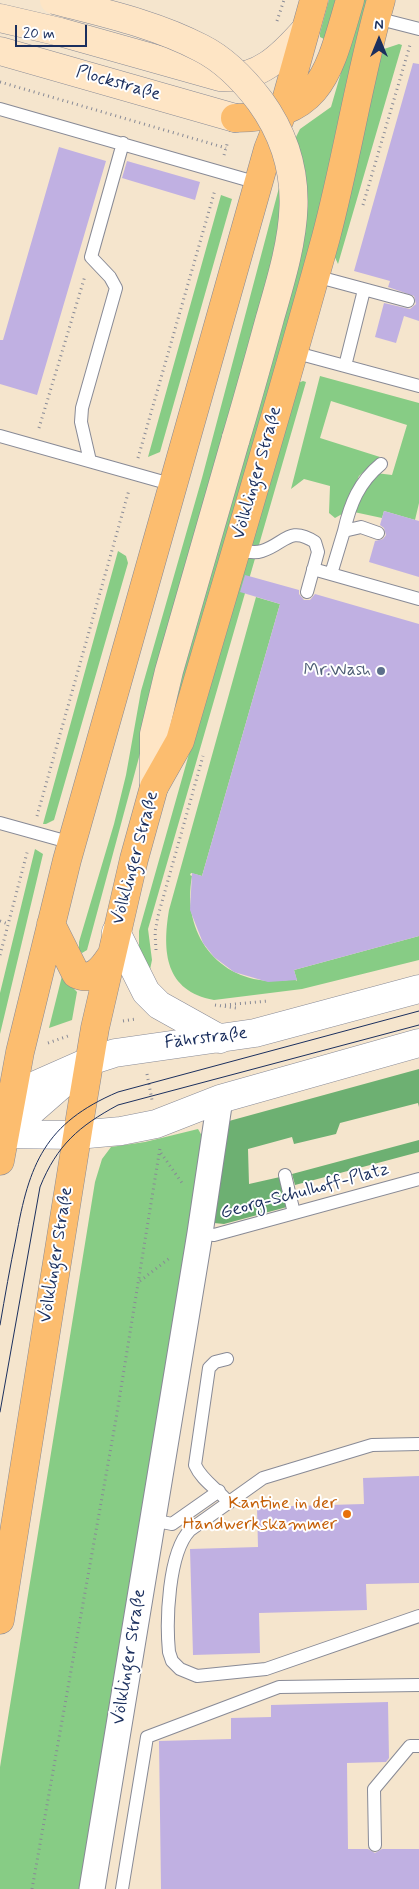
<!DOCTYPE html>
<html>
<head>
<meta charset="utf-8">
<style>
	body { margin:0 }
	#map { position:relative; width:419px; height:1889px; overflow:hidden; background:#f5e5cd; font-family:Mynerve,sans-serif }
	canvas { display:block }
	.north { position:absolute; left:354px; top:15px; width:50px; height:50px; -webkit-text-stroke:4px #fff; paint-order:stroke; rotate:0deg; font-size:14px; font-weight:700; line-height:20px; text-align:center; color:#1b2f5e }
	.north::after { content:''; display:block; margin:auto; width:18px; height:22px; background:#1b2f5e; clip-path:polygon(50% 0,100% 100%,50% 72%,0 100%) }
	.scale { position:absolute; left:15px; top:25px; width:72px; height:22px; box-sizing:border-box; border:2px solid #1b2f5e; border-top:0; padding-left:6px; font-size:15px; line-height:18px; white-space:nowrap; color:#1b2f5e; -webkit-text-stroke:4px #fff; paint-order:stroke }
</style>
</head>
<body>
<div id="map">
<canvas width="419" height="1889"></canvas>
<div class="north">N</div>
<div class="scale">20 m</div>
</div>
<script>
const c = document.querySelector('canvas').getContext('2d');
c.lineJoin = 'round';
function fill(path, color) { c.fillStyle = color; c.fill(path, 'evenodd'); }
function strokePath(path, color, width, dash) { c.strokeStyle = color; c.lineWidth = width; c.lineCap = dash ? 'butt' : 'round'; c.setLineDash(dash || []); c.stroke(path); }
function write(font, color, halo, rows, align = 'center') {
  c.font = font + ' Mynerve,sans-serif'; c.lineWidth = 4; c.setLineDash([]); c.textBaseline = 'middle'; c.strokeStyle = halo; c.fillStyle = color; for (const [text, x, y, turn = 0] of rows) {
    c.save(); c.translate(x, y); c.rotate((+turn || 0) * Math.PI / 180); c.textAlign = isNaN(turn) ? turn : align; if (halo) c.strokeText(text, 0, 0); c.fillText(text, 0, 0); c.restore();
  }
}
const green = new Path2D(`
	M329,0H337L326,38L324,39L320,37V33Z
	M362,0H369L324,208L172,724L145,735L87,950L82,953L79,950V942L114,824L126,775L141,691L202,478L280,184L292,145L300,129L331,107Z
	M399,44L402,45L338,264L333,253L381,50Z
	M221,195L232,199L160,452L148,457Z
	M320,376L419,403V503L415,520L384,511L382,518L354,512L355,502L376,473L392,475L407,425L331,401L320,438L380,457L359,476L342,514L335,518L329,513L330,486L304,479L291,489Z
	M303,381L306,382L148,929L152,960L148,979L139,957V931L293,385Z
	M118,551L126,556L128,563L54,820L46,824H43Z
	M256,597L280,604L202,876L191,873L190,875L192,876C180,941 228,992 294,979L297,981L294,970L419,936V960L302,989L214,1000C165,991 162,952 169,910Z
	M35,849L43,854L0,1034V993Z
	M62,976L77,992L72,1020L49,1028Z
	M198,1129L205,1141L82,1889H0V1767L95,1182L102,1159L111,1147L145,1142Z`);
const forest = new Path2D(`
	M419,1069V1107L418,1103L340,1123L336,1134L294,1144L292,1137L248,1149L249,1184L280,1177L287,1207L224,1224L214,1223L229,1121Z
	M419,1140V1152L295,1185L292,1174Z`);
const building = new Path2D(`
	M413,63L419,64V321L404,316L396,343L375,337L384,303L410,309L416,304L414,296L388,287L390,281L354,271Z
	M59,147L106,161L37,395L0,384V340H3Z
	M127,161L200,182L195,200L122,178Z
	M384,511L419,521V577L369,562L375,541L383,539L386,535L384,528L380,525Z
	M245,575L299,590V594L304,600H310L315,594L419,624V936L294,970L297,980L268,982L234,972L214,957L203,943L190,910L192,873L202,876L280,604L240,592Z
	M419,1476V1583L366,1584L367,1610L259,1613L260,1653L193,1655L190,1549L258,1547L257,1507L364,1504L363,1478Z
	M388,1702L389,1758L386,1762L347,1763L348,1849H368L375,1853L382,1849H419V1889H161L159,1741L231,1739V1718L271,1717V1705Z`);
const path = new Path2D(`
	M277,21L284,0
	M0,82L226,148
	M224,155L228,141
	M363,205L410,45
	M39,428L85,276
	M138,458L215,190
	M37,816L129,490
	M0,921L8,924
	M156,950L155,932L158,916L203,756
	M0,955L28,849
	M215,1005L236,1008
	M225,1005L268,1001
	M123,1021L136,1019
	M48,1043L68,1036
	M147,1074L152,1100
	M161,1153L182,1183
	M140,1281L171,1257
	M32,1889L116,1419L160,1148`);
const service = new Path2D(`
	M376,18L419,29
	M0,109L258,183
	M315,276L408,301
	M293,352L419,386
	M345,366L364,290
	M0,436L174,485
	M90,461L81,422L82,408L116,288L110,277L91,257L123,143
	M344,531C350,504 359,482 381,464
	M236,549C245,551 253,554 262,551C285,544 289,525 315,542L318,552L307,592
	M313,569L419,599
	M331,574L344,531L361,527L378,533
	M0,823L72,843
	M285,1175L294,1213
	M200,1233L214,1235L419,1179
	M227,1359L215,1362L209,1368L195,1465C202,1481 218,1489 229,1503
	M419,1444L372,1445L263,1478L190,1530C168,1553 166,1621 169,1652L172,1661L180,1669L197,1676L266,1669L419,1616
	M152,1520L172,1524L219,1491
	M375,1845L374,1789L410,1746H419
	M122,1889L147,1737L279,1687L419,1685`);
const minor = new Path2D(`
	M92,1889L200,1233L220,1099`);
const tertiary = new Path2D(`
	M116,932L146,992L159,1005L220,1039
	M0,1104L13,1095L90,1061L115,1053L255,1033L419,989
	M0,1134L77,1135L121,1131L156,1124L220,1099L419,1043
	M5,1134L68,1079`);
const secondary = new Path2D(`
	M0,18L60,32L220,77C258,81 282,56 305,30
	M0,51L235,118
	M154,787V734L169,671L236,438`);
const primary = new Path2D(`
	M235,118C322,118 329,71 350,0
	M51,924L76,974C92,982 102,969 110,957
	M0,1161L20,1052L67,860L268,149L283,111L314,0
	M0,1620L81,1112L95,1028L134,859L154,787L180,741C229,573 280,405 326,237C347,158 359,78 381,0`);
const tram = new Path2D(`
	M0,1325C5,1296 10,1267 16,1238C29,1164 45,1123 118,1092L419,1011
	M0,1412L40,1187C57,1145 79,1126 118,1105L419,1025`);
const secondaryBridge = new Path2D(`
	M54,0C104,13 155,24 201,48C225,60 244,80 260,101C313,174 293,239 270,318C259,358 248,398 236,438`);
const markers = [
	[381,671,5,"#5c6f8a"],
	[347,1514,5,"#e8710a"]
];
const streetNames = [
	["Plockstraße",118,84,16],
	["Völklinger Straße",258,473,-74],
	["Völklinger Straße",136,858,-75],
	["Fährstraße",206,1039,-7],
	["Georg-Schulhoff-Platz",305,1192,-15],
	["Völklinger Straße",57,1255,-81],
	["Völklinger Straße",130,1657,-81]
];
const serviceNames = [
	["Mr.Wash",371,671]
];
const foodNames = [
	["Kantine in der",337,1504],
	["Handwerkskammer",337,1525]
];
fill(green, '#87cc85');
fill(forest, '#6db072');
fill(building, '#c0b0e2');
strokePath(service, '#888a96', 14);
strokePath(minor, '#888a96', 27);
strokePath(tertiary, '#888a96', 29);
strokePath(secondary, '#888a96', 29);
strokePath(primary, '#888a96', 29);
strokePath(path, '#888a96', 3, [1, 4]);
strokePath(service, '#fff', 12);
strokePath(minor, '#fff', 25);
strokePath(tertiary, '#fff', 28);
strokePath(secondary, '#fee5c5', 28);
strokePath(primary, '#fcbd6f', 28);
strokePath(tram, '#1b2f5e', 1);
strokePath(secondaryBridge, '#888a96', 29, []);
strokePath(secondaryBridge, '#fee5c5', 28);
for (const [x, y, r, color] of markers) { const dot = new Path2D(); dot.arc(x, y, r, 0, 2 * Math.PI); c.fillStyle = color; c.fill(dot); strokePath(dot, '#fff', 2); }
write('18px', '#1b2f5e', '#fff', streetNames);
write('18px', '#4e5e75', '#fff', serviceNames, 'right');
write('18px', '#c56008', '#fff', foodNames, 'right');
</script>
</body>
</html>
